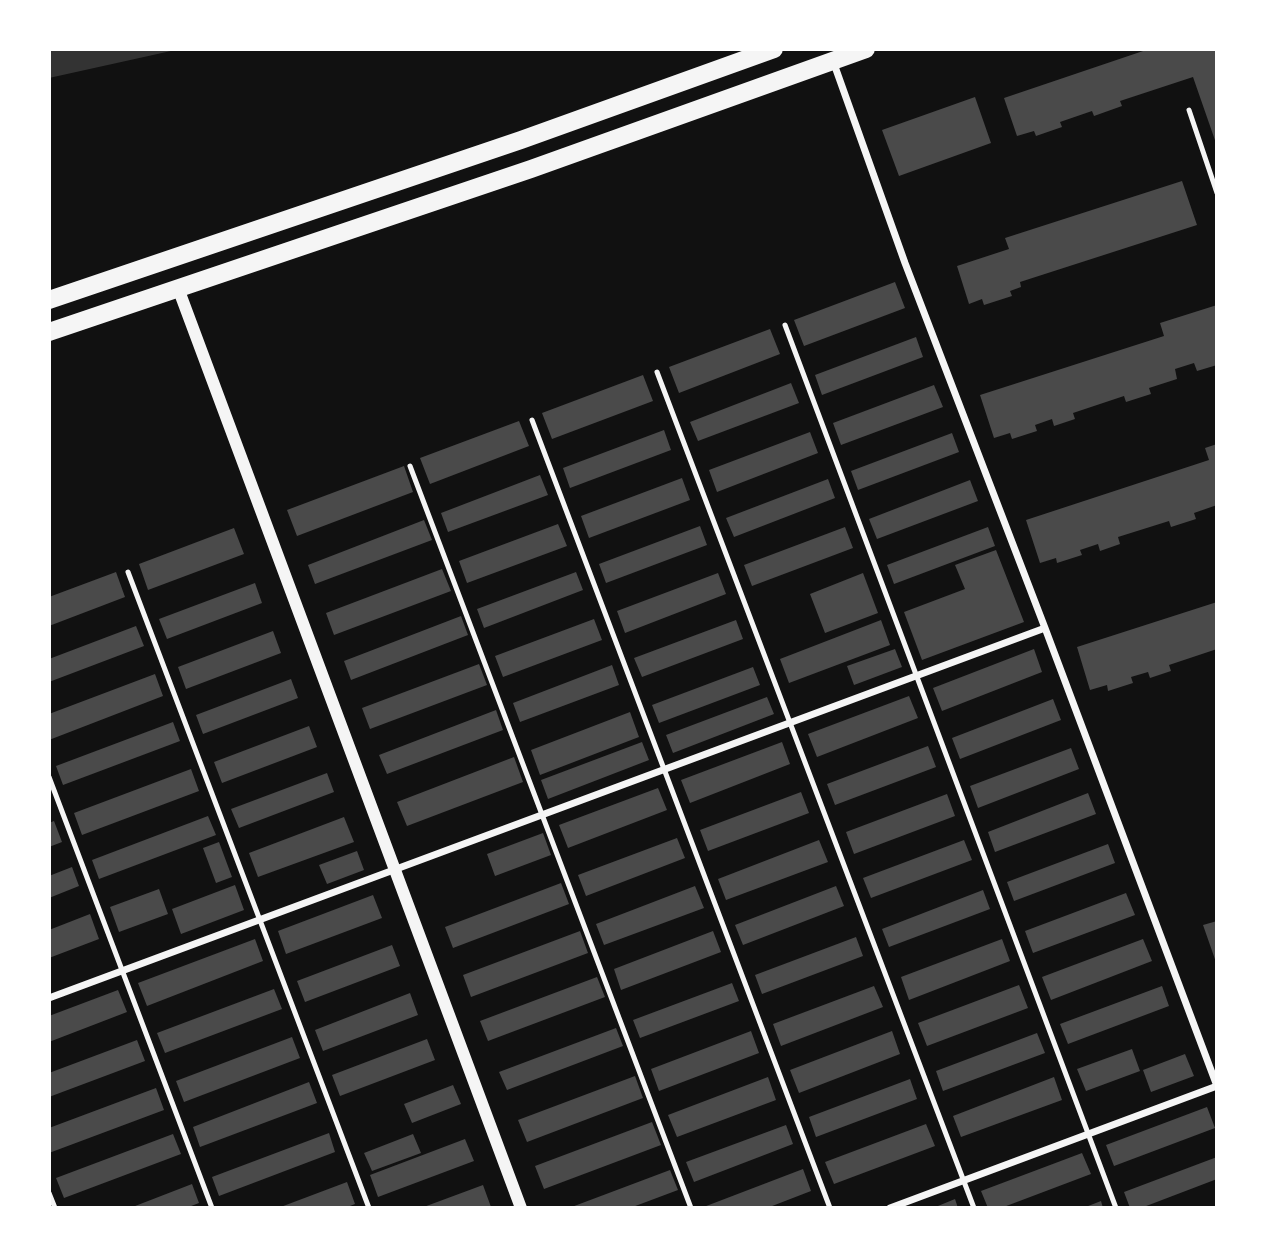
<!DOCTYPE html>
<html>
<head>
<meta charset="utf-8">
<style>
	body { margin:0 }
	#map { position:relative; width:1266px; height:1257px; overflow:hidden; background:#111; font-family:Manrope,sans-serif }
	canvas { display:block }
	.frame { position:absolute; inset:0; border:51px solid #fff; pointer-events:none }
</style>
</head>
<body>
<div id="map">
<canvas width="1266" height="1257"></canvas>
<div class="frame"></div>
</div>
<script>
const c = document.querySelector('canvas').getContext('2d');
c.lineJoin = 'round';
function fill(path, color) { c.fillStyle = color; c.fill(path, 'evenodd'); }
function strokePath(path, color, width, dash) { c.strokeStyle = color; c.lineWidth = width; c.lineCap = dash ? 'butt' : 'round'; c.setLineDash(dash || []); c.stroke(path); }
const water = new Path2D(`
	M49,49H180L49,78Z`);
const building = new Path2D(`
	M1149,49H1217V146L1193,77L1120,101L1122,106L1094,116L1092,111L1060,122L1062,127L1036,136L1034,131L1017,136L1004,98Z
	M975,97L991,143L899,176L882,130Z
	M1182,181L1197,225L1020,282L1021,287L1010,291L1012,296L984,305L982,299L969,304L957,266L1009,249L1005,238Z
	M895,282L905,308L804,346L794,320Z
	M1217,305V365L1197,371L1194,363L1175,369L1177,379L1149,388L1151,394L1126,402L1124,396L1073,413L1075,419L1054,426L1052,419L1035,425L1037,431L1012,439L1010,433L994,438L980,395L1164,336L1160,323Z
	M770,329L780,354L679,393L669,367Z
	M916,337L923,357L822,395L815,375Z
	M643,375L653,401L552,439L542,413Z
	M791,383L799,403L698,441L690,422Z
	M934,385L943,407L841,445L833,423Z
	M519,421L529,446L430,484L420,458Z
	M664,430L671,450L570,488L563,468Z
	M810,432L818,453L717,492L709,470Z
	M952,433L959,452L858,490L851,471Z
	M1217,444V505L1194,513L1196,519L1171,527L1169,521L1118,537L1120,544L1100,551L1098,544L1080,550L1082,555L1057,563L1056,558L1040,563L1026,520L1209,460L1205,448Z
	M404,466L413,492L297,536L287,510Z
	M540,475L548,495L448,532L441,513Z
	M682,478L690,500L589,538L581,516Z
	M828,479L835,498L734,537L726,518Z
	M970,480L978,501L877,539L869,519Z
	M424,520L432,540L315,584L308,565Z
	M558,524L567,546L467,583L459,561Z
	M700,526L707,545L606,583L599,564Z
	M845,527L853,548L752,586L744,565Z
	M988,527L995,546L894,584L887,565Z
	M234,528L244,554L148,590L139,564Z
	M996,550L1024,622L922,660L904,612L965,589L955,565Z
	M442,569L451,591L334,635L326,613Z
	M116,572L125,597L49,626V597Z
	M576,572L583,590L484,628L477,609Z
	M718,573L726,594L625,633L617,611Z
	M863,573L878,613L825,633L810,594Z
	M255,583L262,603L167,639L159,619Z
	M1217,602V649L1169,665L1171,671L1150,678L1148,672L1131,677L1133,683L1108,691L1107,685L1090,690L1077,647Z
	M461,616L468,635L351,680L344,661Z
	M594,619L602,640L503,677L495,656Z
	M736,620L743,639L642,677L634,658Z
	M881,620L890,645L789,683L780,659Z
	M136,626L144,646L49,682V659Z
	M273,631L281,653L186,689L178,667Z
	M895,649L902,667L854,685L847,666Z
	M1034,649L1042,672L942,711L933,688Z
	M479,664L487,685L370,729L362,708Z
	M612,665L619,685L520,722L513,703Z
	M753,667L760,685L659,723L652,705Z
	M155,674L163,696L49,740V714Z
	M291,679L298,698L203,734L196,715Z
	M909,696L918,718L817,757L808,734Z
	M767,697L774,714L673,753L666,735Z
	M1053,699L1061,720L960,759L952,738Z
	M496,710L503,730L387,774L379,755Z
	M630,712L639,737L540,775L531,750Z
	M173,722L180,741L63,785L56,766Z
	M309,726L317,747L222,783L214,762Z
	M642,742L649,760L548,799L541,780Z
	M782,742L790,764L690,803L681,780Z
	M928,746L936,767L835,805L827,784Z
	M1071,748L1079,769L978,808L970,786Z
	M514,757L523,782L407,826L397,802Z
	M191,769L199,791L82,835L74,813Z
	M327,773L334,792L239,828L231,809Z
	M658,788L667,810L568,848L559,825Z
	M801,792L809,813L708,851L700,830Z
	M1088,793L1096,814L995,852L988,832Z
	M947,794L955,816L854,854L846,832Z
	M208,816L216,835L99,879L92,860Z
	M344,817L354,842L258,877L249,853Z
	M54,821L62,842L49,847V823Z
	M543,833L551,855L495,876L487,854Z
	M677,838L685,858L586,896L578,875Z
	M819,840L828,862L726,900L718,879Z
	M964,840L972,860L871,898L863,878Z
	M219,842L232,877L216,883L203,848Z
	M1108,844L1115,863L1014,901L1007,882Z
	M357,851L364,870L327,884L319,865Z
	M72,867L79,886L49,898V876Z
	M561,883L569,904L453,948L445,927Z
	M235,885L244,910L181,934L172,909Z
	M695,886L704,908L604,945L596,924Z
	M836,886L844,906L743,945L735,925Z
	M159,889L168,914L119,932L110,907Z
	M983,890L990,909L889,947L882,929Z
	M1126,893L1135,915L1033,953L1025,931Z
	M373,895L382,918L286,954L278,931Z
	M90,914L99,939L49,958V930Z
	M1217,921V965L1203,925Z
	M580,931L588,953L471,997L463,975Z
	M713,931L721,952L621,990L614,969Z
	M856,937L863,956L762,994L755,975Z
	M255,939L263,961L147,1006L138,983Z
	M1002,939L1010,961L909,1000L901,977Z
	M1143,939L1152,961L1051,1000L1042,977Z
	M392,945L400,966L305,1002L297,981Z
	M597,977L605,997L488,1041L480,1021Z
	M732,983L739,1001L640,1038L633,1020Z
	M1019,985L1028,1008L927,1046L918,1023Z
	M874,986L883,1007L781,1046L773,1024Z
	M1162,986L1169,1006L1068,1044L1060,1024Z
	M274,989L282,1009L165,1053L157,1033Z
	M118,990L127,1012L49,1042V1016Z
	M410,993L418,1015L323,1051L315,1030Z
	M616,1028L623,1046L507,1090L499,1072Z
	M751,1031L759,1053L659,1091L651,1069Z
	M892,1031L900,1054L799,1093L790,1070Z
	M1037,1033L1045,1053L943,1091L936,1071Z
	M292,1037L300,1058L184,1102L176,1081Z
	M427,1039L435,1060L340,1096L332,1075Z
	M137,1040L145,1061L49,1097V1073Z
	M1132,1049L1140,1071L1086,1091L1077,1069Z
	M1185,1054L1194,1076L1151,1092L1143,1070Z
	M635,1076L643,1098L527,1142L518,1120Z
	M768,1077L776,1100L677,1137L668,1115Z
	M1054,1077L1062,1100L961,1137L953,1116Z
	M910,1079L917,1099L816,1137L809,1117Z
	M309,1082L317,1103L200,1147L193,1127Z
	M453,1085L461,1104L412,1123L404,1104Z
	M156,1088L164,1110L49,1153V1128Z
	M1207,1107L1215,1128L1114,1166L1106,1145Z
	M652,1122L661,1145L544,1189L535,1166Z
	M926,1124L935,1146L834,1184L825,1162Z
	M786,1125L793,1144L694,1182L686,1162Z
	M329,1133L335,1152L219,1196L212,1177Z
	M173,1134L181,1154L64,1198L56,1178Z
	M413,1134L421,1153L372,1171L364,1153Z
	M465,1139L474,1161L378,1197L370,1175Z
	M1082,1153L1091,1174L1001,1208H988L981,1191Z
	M1217,1157V1179L1141,1208H1130L1124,1192Z
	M803,1169L811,1191L767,1208H701Z
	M670,1170L678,1190L630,1208H569Z
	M347,1182L355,1204L345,1208H278Z
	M192,1184L199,1203L186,1208H130Z
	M483,1185L491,1207L489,1208H421Z
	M955,1199L958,1208H933Z
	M1101,1201L1103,1208H1083Z`);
const service = new Path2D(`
	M1189,110L1217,193
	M785,325L1116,1208
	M657,372L974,1208
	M532,420L830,1208
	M410,466L691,1208
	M128,572L369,1208
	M49,777L212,1208
	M49,1193L55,1208`);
const minor = new Path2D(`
	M833,61L905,263L1045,628L1217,1086
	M49,998L1045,628
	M890,1208L1217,1086`);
const tertiary = new Path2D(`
	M178,288L521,1208`);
const primary = new Path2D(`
	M49,300L521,140L774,49
	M49,332L531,169L866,49`);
fill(water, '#333');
fill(building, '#4a4a4a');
strokePath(service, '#f5f5f5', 5);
strokePath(minor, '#f5f5f5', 7);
strokePath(tertiary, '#f5f5f5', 12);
strokePath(primary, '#f5f5f5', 18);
</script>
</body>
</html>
